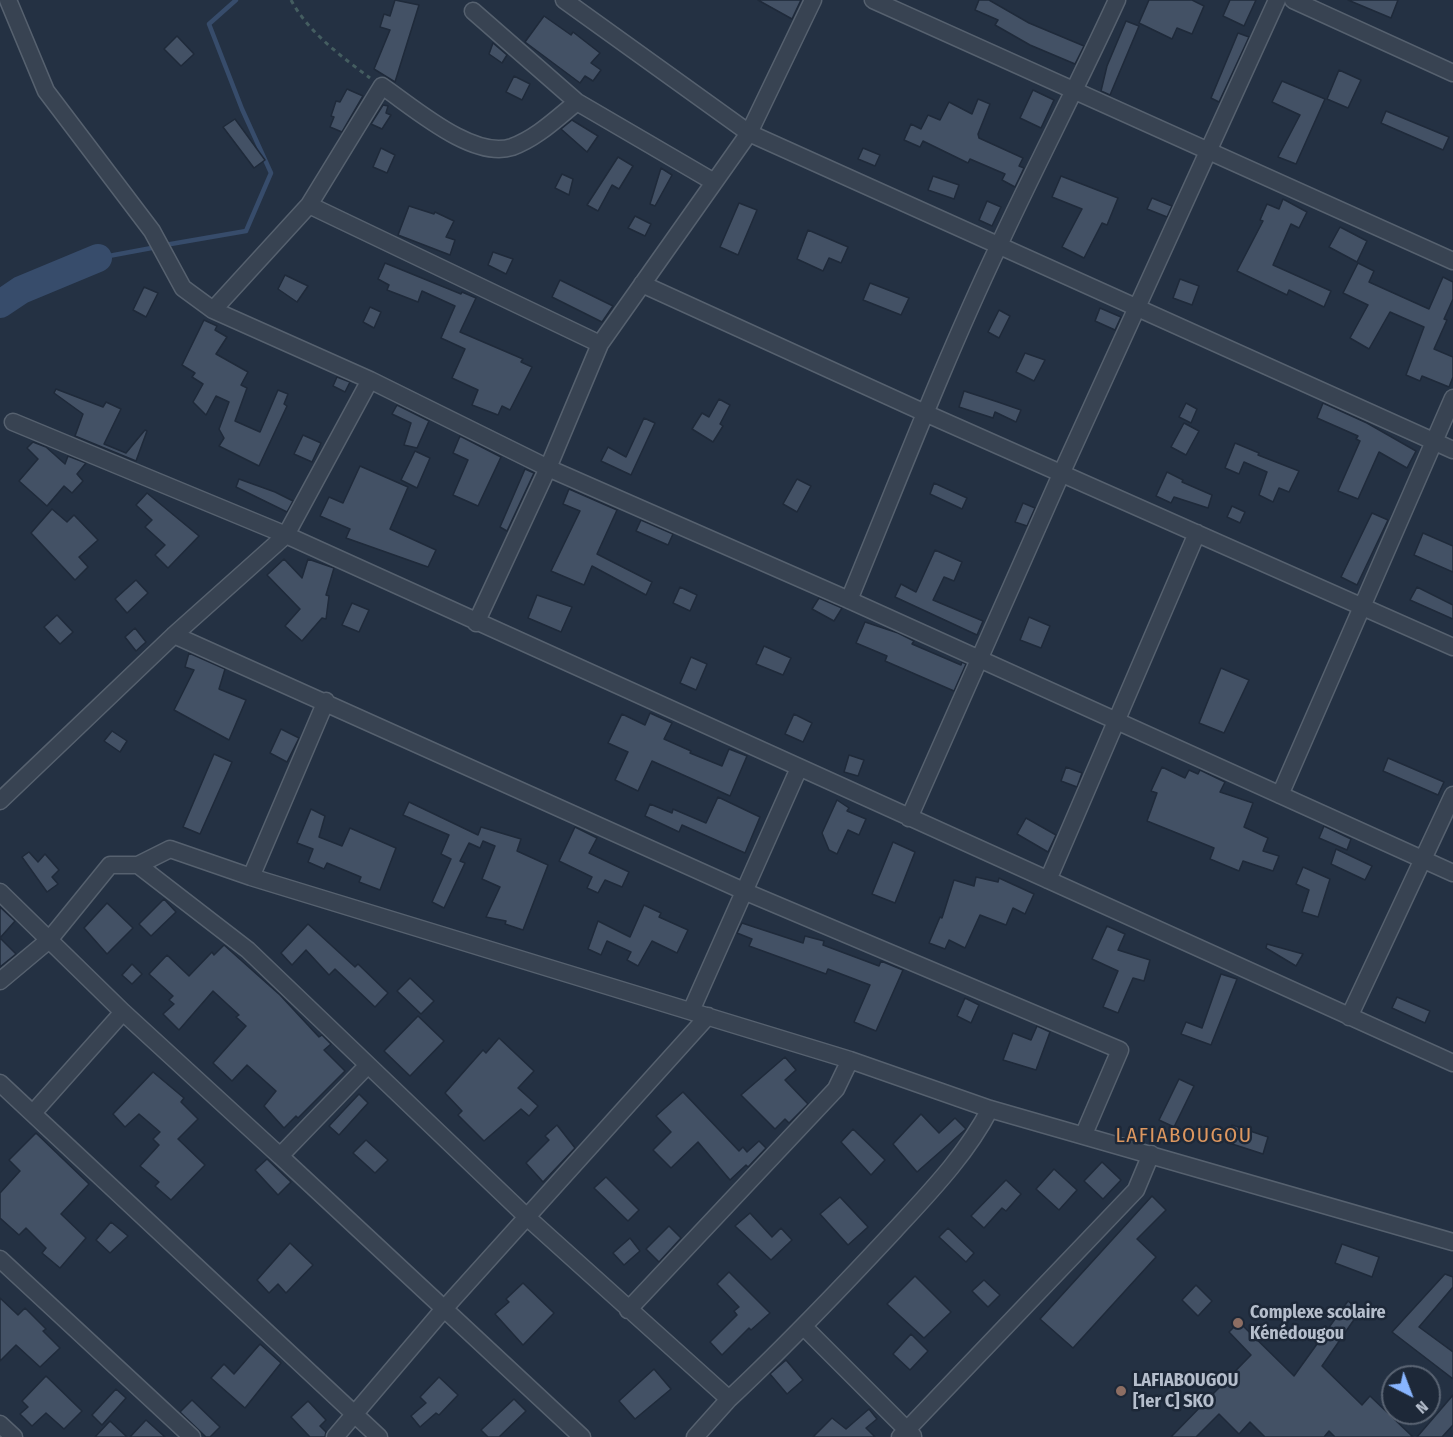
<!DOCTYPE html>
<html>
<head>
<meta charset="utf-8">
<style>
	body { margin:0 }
	#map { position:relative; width:1453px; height:1437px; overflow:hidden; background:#243143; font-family:"Fira Sans Condensed",sans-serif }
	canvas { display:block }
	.north { position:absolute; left:1381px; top:1365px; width:60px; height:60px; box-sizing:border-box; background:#1d2838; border:2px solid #5a6473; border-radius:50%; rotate:138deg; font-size:16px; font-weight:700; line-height:24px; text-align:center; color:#b5becc }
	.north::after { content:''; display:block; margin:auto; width:21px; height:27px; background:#88b5ff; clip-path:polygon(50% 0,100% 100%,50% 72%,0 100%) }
</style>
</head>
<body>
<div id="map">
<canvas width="1453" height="1437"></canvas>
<div class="north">N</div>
</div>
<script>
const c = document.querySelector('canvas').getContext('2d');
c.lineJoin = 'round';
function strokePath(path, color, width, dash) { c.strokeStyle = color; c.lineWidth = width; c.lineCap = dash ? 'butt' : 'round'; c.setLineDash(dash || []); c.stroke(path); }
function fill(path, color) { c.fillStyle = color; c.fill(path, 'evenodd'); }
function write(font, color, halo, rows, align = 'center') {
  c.font = font + ' "Fira Sans Condensed",sans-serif'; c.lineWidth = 5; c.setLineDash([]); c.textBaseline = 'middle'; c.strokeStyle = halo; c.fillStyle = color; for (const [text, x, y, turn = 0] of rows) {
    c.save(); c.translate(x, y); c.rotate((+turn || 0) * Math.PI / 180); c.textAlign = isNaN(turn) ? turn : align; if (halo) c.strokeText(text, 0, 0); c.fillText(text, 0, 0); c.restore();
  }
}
const stream = new Path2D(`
	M165,245L246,231L271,173L242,109L209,24L236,0
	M98,258L157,247`);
const river = new Path2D(`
	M0,304L21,290L98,258`);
const building = new Path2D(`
	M395,0L419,5L395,82L374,69L390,30L380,27L384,14L390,16Z
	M758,0H801L792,19Z
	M979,0H989L1029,23L1084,46L1075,64L1030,45L995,25L998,20L975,10Z
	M1149,0H1192L1204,6L1192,34L1177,28L1172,39L1139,23Z
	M1230,0H1256L1244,26L1223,16Z
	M1348,0H1398L1391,18Z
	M544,16L571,35L573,32L600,53L591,63L601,70L593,81L585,76L580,83L525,42Z
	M1126,21L1139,26L1110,95L1101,91L1107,66Z
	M1238,33L1249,37L1219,102L1211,98Z
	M177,36L194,54L181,66L164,49Z
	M493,43L507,55L502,63L489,54Z
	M1339,70L1361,80L1348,108L1327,99Z
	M514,76L530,84L522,100L506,92Z
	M1282,81L1325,99L1296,164L1278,157L1300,115L1272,102Z
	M347,89L363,96L342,132L330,127L334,117L331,116L336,101L340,102Z
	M1033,90L1054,100L1041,128L1020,118Z
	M978,99L990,104L978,134L979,138L1023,158L1019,166L1024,168L1015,187L1002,180L1005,174L970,159L968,163L923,141L920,147L904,140L911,124L921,129L928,115L940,120L949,102L972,114Z
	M383,105L388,106L386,113L391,115L382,129L371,124Z
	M1386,111L1449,137L1443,150L1381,123Z
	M235,119L265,160L254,168L223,127Z
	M572,120L598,136L587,152L561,129Z
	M381,148L395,155L387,173L373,167Z
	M863,148L880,155L875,166L858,159Z
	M618,157L633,166L619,189L612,185L598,211L587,205Z
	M661,168L672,175L655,206L650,204Z
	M562,174L573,179L569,195L555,188Z
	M933,176L959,185L954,199L928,190Z
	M1061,176L1118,198L1107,225L1102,223L1084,258L1062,247L1082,209L1052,197Z
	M1152,198L1172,206L1167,217L1147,209Z
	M1283,199L1307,212L1299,228L1291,224L1273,265L1331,291L1324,307L1289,290L1287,295L1237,271L1263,221L1260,220L1267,204L1279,209Z
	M987,201L1001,207L992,226L979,220Z
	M739,203L757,210L738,255L720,247Z
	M409,206L434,214L435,212L454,221L446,237L455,240L450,255L398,235Z
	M635,216L651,224L645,236L628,228Z
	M1340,227L1367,241L1357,262L1329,247Z
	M808,230L848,247L841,263L829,258L823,271L797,259Z
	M493,252L513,259L506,274L488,265Z
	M385,263L461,294L462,292L476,298L460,332L523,359L521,362L532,367L510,410L502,406L498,415L472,405L478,390L452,378L465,349L441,338L455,306L422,291L418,302L387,290L389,285L378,279Z
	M1358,263L1374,271L1369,282L1429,309L1443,277L1453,282V299L1444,319L1447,320L1434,349L1453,357V377L1449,387L1422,376L1420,381L1406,375L1424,327L1390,312L1369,349L1350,338L1368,305L1343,293Z
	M285,275L308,286L297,302L278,289Z
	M1180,279L1199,286L1192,305L1173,298Z
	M560,280L613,306L602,322L552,297Z
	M870,283L909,298L901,315L863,300Z
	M144,287L158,293L146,317L133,310Z
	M370,307L381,312L374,328L363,322Z
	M1100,308L1121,317L1115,330L1095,321Z
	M999,310L1010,316L999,338L988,332Z
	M204,320L217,326L215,330L227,337L216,354L248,372L241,385L247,388L235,421L260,432L278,390L288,394L284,404L287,406L259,466L219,446L224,438L219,429L229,402L216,396L206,415L193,402L203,384L192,377L195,373L182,365Z
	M1025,353L1045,360L1034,381L1016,372Z
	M337,377L350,382L345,392L333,386Z
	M56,389L103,407L106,402L121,409L104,444L126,453L145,430L147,431L136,461L75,436L83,414L54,393Z
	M964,391L998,402L1021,410L1016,422L995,412L993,418L959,407Z
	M719,399L730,405L720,424L723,426L713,442L692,429L702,413L709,417Z
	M1186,403L1197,409L1191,423L1179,417Z
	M1323,403L1367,423L1416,451L1407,468L1379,452L1358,499L1338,491L1360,441L1356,439L1358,436L1317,418Z
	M397,405L429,421L417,448L404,445L411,423L392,414Z
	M644,418L655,423L631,475L601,461L608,447L626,457Z
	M1184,423L1199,431L1186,455L1171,447Z
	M303,435L321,443L312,462L294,454Z
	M460,436L501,457L478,506L453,495L468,460L453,453Z
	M33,442L46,447L65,464L68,456L86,463L77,474L83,481L72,493L64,486L47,506L19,481L38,459L27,448Z
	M1235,443L1259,453L1258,455L1299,471L1289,492L1279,488L1273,502L1259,495L1267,472L1244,462L1239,474L1225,468Z
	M415,451L430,458L417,488L401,480Z
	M360,466L408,487L390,529L436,550L428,567L346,538L350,529L320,516L329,497L343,503Z
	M525,469L534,473L507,531L500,527Z
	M1167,472L1183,480L1182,482L1212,495L1208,508L1174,497L1171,503L1156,496Z
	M239,479L275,492L293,501L287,512L236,487Z
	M797,479L811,486L797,512L783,504Z
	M934,483L967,498L962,509L930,494Z
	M569,489L617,510L597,554L652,582L646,595L592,566L584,585L551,571L580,511L563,504Z
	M147,493L199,536L168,568L155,555L165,545L145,527L152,520L136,505Z
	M1023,503L1035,508L1027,526L1015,522Z
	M1232,506L1245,512L1240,523L1227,517Z
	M52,509L67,522L74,515L98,540L79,557L88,567L75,580L31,533Z
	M1372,513L1388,520L1357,585L1341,577Z
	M641,520L673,534L668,545L636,531Z
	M1423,533L1453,546V572L1414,555Z
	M935,550L962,562L954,581L944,577L933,600L983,621L977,635L895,597L901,584L916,592Z
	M284,559L302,578L308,559L334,568L326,595L329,596L326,619L322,618L302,641L285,626L300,609L267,575Z
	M136,580L148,593L127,613L115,599Z
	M680,587L697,595L690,611L673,603Z
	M1417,587L1453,605V619L1410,600Z
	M537,595L572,607L561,632L528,618Z
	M819,598L842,608L834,621L812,609Z
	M352,603L369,610L359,632L342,625Z
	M57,615L73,632L60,644L44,627Z
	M1029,617L1050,626L1041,648L1020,640Z
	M865,622L898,633L914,641L912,644L961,665L962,662L966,664L954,691L885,661L887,656L856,643Z
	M135,628L146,642L136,651L125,637Z
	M764,646L791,658L783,675L756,664Z
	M189,653L225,669L219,689L246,700L229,740L174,710L194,670L185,667Z
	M691,657L707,664L696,690L680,683Z
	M1221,668L1249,680L1224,733L1199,723Z
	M650,713L672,723L664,739L691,751L690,753L722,766L729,749L747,756L730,796L652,761L638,791L615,780L628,752L608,743L622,714L645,725Z
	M794,714L812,723L803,742L785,734Z
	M281,729L299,738L287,762L270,753Z
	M112,731L127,741L120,752L104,741Z
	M214,754L232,762L200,834L183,827Z
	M849,755L864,760L858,776L844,772Z
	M1388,758L1444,782L1438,795L1383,771Z
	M1066,767L1082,773L1077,787L1061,781Z
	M1162,767L1185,778L1189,770L1198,774L1200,770L1225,782L1220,792L1253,803L1244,827L1268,838L1263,851L1279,856L1273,871L1243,861L1239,871L1210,859L1214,848L1147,821L1157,793L1151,791Z
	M718,797L760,817L745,853L682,825L679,832L645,816L650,804L672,813L673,809L706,823Z
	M837,800L849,808L847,811L866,819L859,835L848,830L837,854L829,850L822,833Z
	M409,802L478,835L481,827L521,839L517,851L548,865L523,930L505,924L506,921L486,917L500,887L482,879L495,846L483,841L480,848L469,843L460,861L465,863L444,908L432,902L451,859L441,854L449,835L403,815Z
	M311,809L325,816L319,837L342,846L350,828L396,848L380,890L359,882L361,877L327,863L324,869L308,862L313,849L297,843Z
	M1026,818L1056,835L1048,852L1017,834Z
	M1324,826L1351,839L1347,850L1319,838Z
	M575,827L597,838L589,853L629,872L622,887L605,880L598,893L587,888L592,877L559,861Z
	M893,842L915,852L895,903L872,894Z
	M1336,849L1372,866L1365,880L1331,864Z
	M29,852L38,862L45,854L59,870L52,877L58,884L47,892L22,857Z
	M1303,867L1330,879L1318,917L1302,912L1309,890L1296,884Z
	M976,877L998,882L999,878L1034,894L1025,914L1013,908L1006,925L980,915L965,948L949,940L945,949L929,943L940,917L942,918L954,880L974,886Z
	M164,899L176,912L151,936L139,924Z
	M107,903L133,928L107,954L84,928Z
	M644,905L661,913L659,917L688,930L677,953L652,941L638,966L627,960L631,952L607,941L601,955L588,949L598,921L630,937Z
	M0,907L15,921L0,938L16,954L0,967Z
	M742,923L803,943L805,936L824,941L823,945L879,966L881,961L903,970L876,1031L854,1022L870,985L828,969L826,974L749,946L752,939L737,933Z
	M308,924L355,967L358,964L388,993L375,1007L335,969L329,975L306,950L292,965L281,953Z
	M1107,926L1125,934L1118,950L1150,960L1144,981L1133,978L1118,1013L1103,1007L1118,971L1092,959Z
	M1267,944L1303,954L1296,966L1266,948Z
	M224,945L280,995L319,1037L322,1035L331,1044L324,1050L345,1071L298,1118L296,1116L284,1128L264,1106L276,1091L247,1065L232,1081L213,1063L246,1026L236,1017L239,1015L213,991L179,1030L163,1014L174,1004L169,1000L173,996L149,974L167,955L189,976L212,952L214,955Z
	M132,964L142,974L132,984L122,975Z
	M1221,974L1237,979L1211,1045L1181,1034L1186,1022L1202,1028Z
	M410,978L434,1001L421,1014L397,991Z
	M1397,997L1430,1011L1425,1023L1392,1008Z
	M965,998L979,1005L971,1023L957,1016Z
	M418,1016L444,1041L410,1076L384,1051Z
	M1037,1026L1050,1032L1036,1070L1003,1060L1013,1033L1031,1040Z
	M499,1038L534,1071L518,1088L538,1106L529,1116L521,1109L484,1141L458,1115L462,1111L445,1093L483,1050L486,1053Z
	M785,1057L796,1070L785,1080L808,1104L789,1123L785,1119L775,1129L741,1095Z
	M153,1072L184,1098L181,1102L198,1119L178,1139L205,1165L171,1200L155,1186L159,1182L140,1166L159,1145L153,1139L160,1132L139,1114L125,1127L113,1114Z
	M1179,1079L1194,1086L1174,1127L1159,1120Z
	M683,1092L739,1151L743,1147L747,1152L759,1141L766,1148L748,1167L746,1165L730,1180L698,1142L671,1168L653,1150L671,1132L656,1116Z
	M359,1094L368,1103L339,1135L329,1126Z
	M921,1114L939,1133L955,1118L966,1129L917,1172L893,1144Z
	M557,1125L575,1148L543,1182L526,1163L549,1140L545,1136Z
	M1232,1125L1268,1137L1263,1154L1226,1142Z
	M853,1129L885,1160L871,1175L841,1142Z
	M36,1133L89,1184L61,1214L86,1238L60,1268L42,1253L46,1248L26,1228L19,1235L0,1218V1193L20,1171L9,1160Z
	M366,1140L388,1160L375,1173L353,1153Z
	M267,1159L291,1182L278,1195L255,1170Z
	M1102,1162L1121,1180L1103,1199L1084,1181Z
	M1054,1169L1077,1190L1059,1210L1036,1189Z
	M606,1177L639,1210L628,1221L594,1188Z
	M1006,1180L1021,1194L1006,1211L1002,1208L984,1228L971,1216Z
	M1152,1196L1166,1210L1137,1239L1156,1257L1073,1348L1040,1319Z
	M840,1197L868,1227L848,1245L820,1214Z
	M750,1213L772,1237L781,1228L792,1240L771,1260L735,1226Z
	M111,1222L128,1236L110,1253L96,1240Z
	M669,1226L681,1238L659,1262L646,1249Z
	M948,1228L974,1253L966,1262L939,1237Z
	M630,1238L640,1251L624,1265L613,1253Z
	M290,1243L313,1265L286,1293L278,1284L269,1293L257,1280Z
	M1342,1244L1379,1257L1372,1277L1335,1263Z
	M729,1272L770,1313L751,1330L749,1328L722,1355L710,1342L737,1315L734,1311L739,1307L717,1284Z
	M1445,1274L1453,1277V1287L1419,1327L1453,1352V1379L1392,1332Z
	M915,1276L951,1312L924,1338L887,1304Z
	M984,1280L1000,1295L988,1307L972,1291Z
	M523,1283L554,1313L523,1345L495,1314L509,1302L506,1299Z
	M1196,1285L1212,1301L1198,1316L1182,1300Z
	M0,1298L18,1315L25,1308L46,1329L43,1331L60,1348L40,1367L16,1345L0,1361Z
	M1348,1301L1360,1311L1322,1366L1362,1405L1370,1396L1413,1437H1335L1329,1431L1324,1437H1265L1250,1422L1239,1434L1219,1414L1196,1437H1171L1251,1355L1229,1332L1239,1322L1294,1376Z
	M911,1334L928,1351L910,1370L893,1354Z
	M260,1344L281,1363L245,1408L211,1378L224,1364L234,1374Z
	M786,1360L803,1380L787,1394L770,1374Z
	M654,1369L671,1389L635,1419L619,1401Z
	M46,1376L82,1411L64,1429L46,1413L32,1426L20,1414L28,1407L22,1401Z
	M439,1377L458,1395L439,1415L436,1413L420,1427L411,1416L426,1403L420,1397Z
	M116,1389L126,1398L102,1425L92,1415Z
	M1453,1395V1425L1442,1437H1417Z
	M514,1399L526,1411L499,1437H488L481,1430Z
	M192,1400L220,1427L210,1437H206L180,1412Z
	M308,1401L326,1420L320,1426L326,1432L325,1437H310L291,1417Z
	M869,1409L877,1419L866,1428L875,1437H813L832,1418L846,1429Z
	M146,1420L165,1437H130Z
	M110,1421L127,1437H95Z`);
const path = new Path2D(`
	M291,0C308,32 342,57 370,78`);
const minor = new Path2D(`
	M8,0L46,91L152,231L183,288L213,310L370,380L548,468L849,600L1453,873
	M564,0L749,133L1453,450
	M873,0L1453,261
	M1293,0L1453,73
	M473,11L577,102L714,182
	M309,205L600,344
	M642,284L925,413L1453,647
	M213,310L309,205L382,86C413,107 473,160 512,147C537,138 557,118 577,102
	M13,422L286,535L1453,1063
	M849,600C898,481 944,361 999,245C1037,163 1079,83 1117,0
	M476,623L548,468L600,344L749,133L813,0
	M174,635L746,892L1120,1050L1084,1134
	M1280,795L1453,398
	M0,801L174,635L286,535L370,380
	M909,818L1062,472L1277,0
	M138,865L248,950L528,1218L729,1399L695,1437
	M251,877L326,701
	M1048,880L1197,533
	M0,892L123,1012L280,1156L367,1066
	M0,981L49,940L110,865H138L170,849L251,877L850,1060L990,1109L1453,1242
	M691,1011L799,768
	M1349,1017L1453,795
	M0,1083L379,1437
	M33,1113L123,1012
	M280,1156L582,1437
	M0,1259L192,1437
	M628,1310L836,1089L850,1060
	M805,1328L913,1436
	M729,1399C788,1344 840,1289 895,1230C930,1192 966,1155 990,1109
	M0,1424L14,1437
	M335,1437L443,1310L708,1016
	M900,1437L1136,1190L1151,1154`);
const markers = [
	[1238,1323,6,"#8d6e63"],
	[1121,1391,6,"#8d6e63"]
];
const poiNames = [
	["Complexe scolaire",1250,1313],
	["Kénédougou",1250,1334],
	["LAFIABOUGOU",1133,1381],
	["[1er C] SKO",1133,1402]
];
const quarterNames = [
	["LAFIABOUGOU",1184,1136]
];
strokePath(stream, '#374c6b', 4.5);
strokePath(river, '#374c6b', 28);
fill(building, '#435165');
strokePath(building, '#1f2a3a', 1.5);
strokePath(minor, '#56616f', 19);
strokePath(path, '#445d60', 3, [4.5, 4.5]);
strokePath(minor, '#384352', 16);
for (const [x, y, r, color] of markers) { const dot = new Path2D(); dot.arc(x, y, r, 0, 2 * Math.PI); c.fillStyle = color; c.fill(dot); strokePath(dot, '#1d2838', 2); }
write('bold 18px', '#b5becc', '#1d2838', poiNames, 'left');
c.letterSpacing = '1.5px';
write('21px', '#dd975f', '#1d2838', quarterNames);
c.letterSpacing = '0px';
</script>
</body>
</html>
